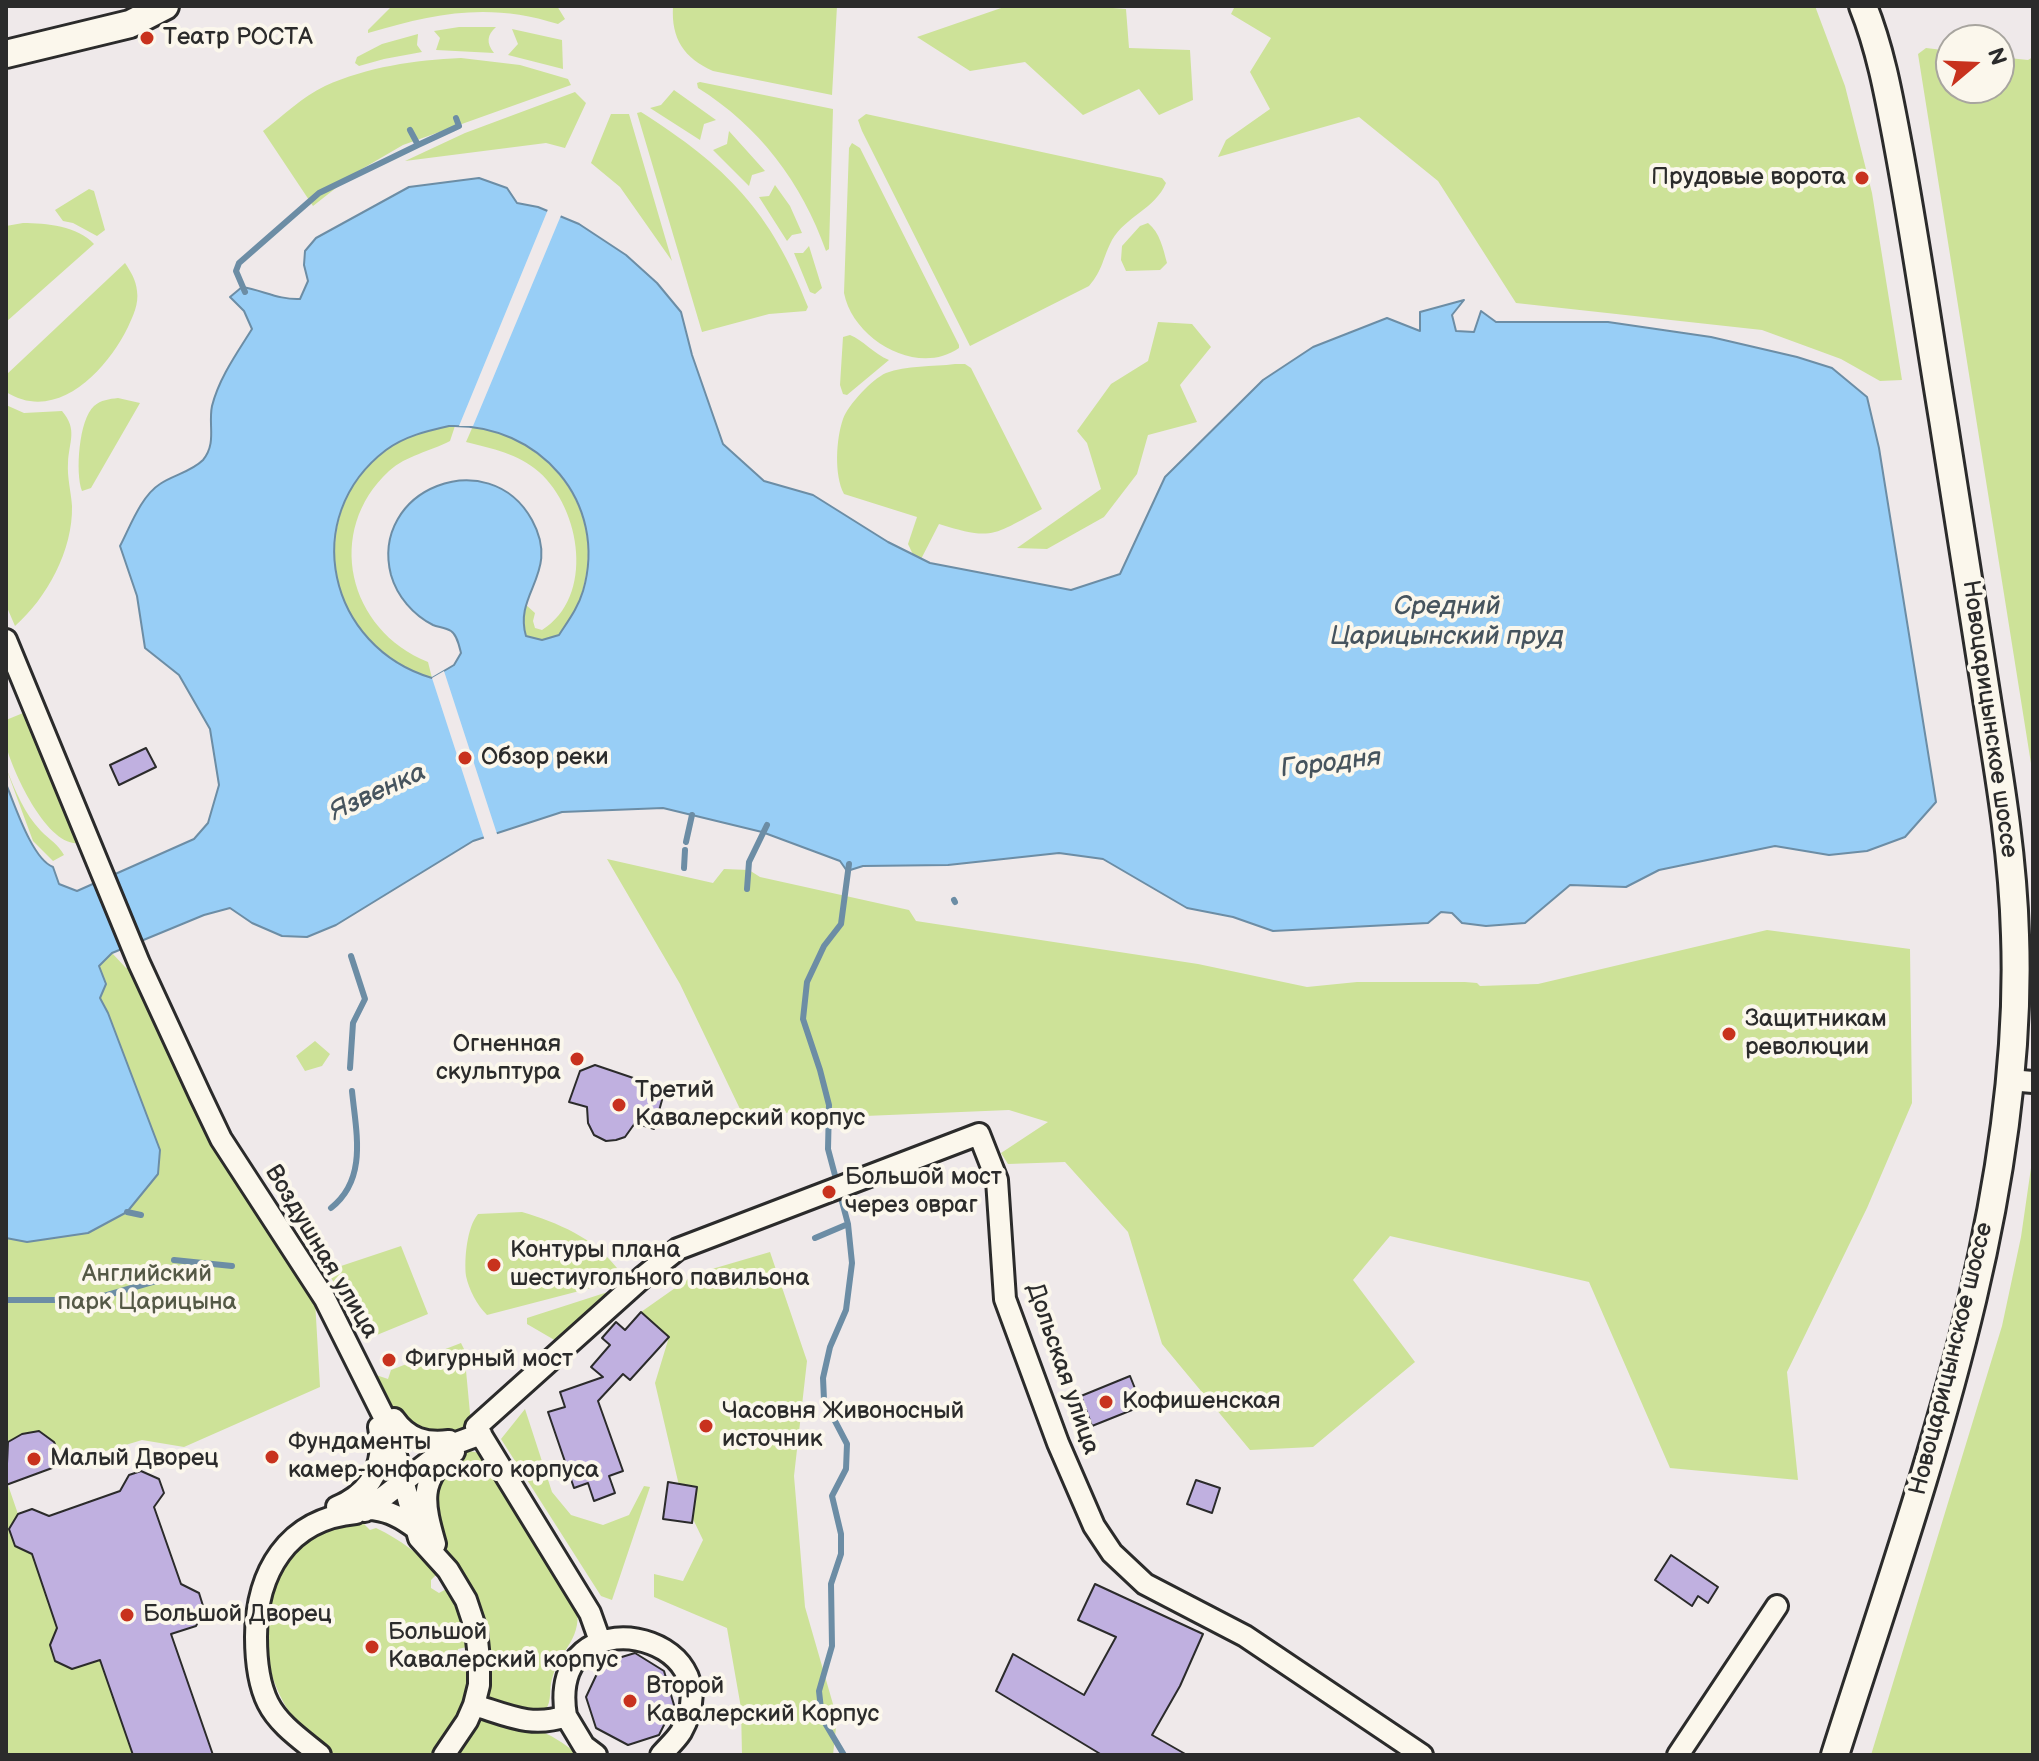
<!DOCTYPE html>
<html>
<head>
<meta charset="utf-8">
<style>
	body { margin:0 }
	#map { position:relative; width:2039px; height:1761px; overflow:hidden; background:#efe9ea; font-family:"Balsamiq Sans",sans-serif }
	canvas { display:block }
	.frame { position:absolute; inset:0; border:8px solid #2b2b2b; pointer-events:none }
	.north { position:absolute; left:1935px; top:24px; width:80px; height:80px; box-sizing:border-box; background:#fbf7ec; border:2px solid #a8a59f; border-radius:50%; rotate:71deg; font-size:22px; font-weight:700; line-height:32px; text-align:center; color:#2b2b2b }
	.north::after { content:''; display:block; margin:auto; width:28px; height:36px; background:#c8321e; clip-path:polygon(50% 0,100% 100%,50% 72%,0 100%) }
</style>
</head>
<body>
<div id="map">
<canvas width="2039" height="1761"></canvas>
<div class="frame"></div>
<div class="north">N</div>
</div>
<script>
const c = document.querySelector('canvas').getContext('2d');
c.lineJoin = 'round';
function fill(path, color) { c.fillStyle = color; c.fill(path, 'evenodd'); }
function strokePath(path, color, width, dash) { c.strokeStyle = color; c.lineWidth = width; c.lineCap = dash ? 'butt' : 'round'; c.setLineDash(dash || []); c.stroke(path); }
function write(font, color, halo, rows, align = 'center') {
  c.font = font + ' "Balsamiq Sans",sans-serif'; c.lineWidth = 8; c.setLineDash([]); c.textBaseline = 'middle'; c.strokeStyle = halo; c.fillStyle = color; for (const [text, x, y, turn = 0] of rows) {
    c.save(); c.translate(x, y); c.rotate((+turn || 0) * Math.PI / 180); c.textAlign = isNaN(turn) ? turn : align; if (halo) c.strokeText(text, 0, 0); c.fillText(text, 0, 0); c.restore();
  }
}
const green = new Path2D(`
	M392,6H557L565,19L558,24C489,2 435,13 368,33V30Z
	M673,6H837L832,95L713,71C684,58 671,39 673,6Z
	M1007,6H1086L1126,9L1129,48L1190,50L1193,100L1159,115L1139,89L1083,115L1025,62L970,71L917,37Z
	M1235,6H1815L1845,86L1872,193L1902,380L1880,381L1841,359L1762,330L1516,303L1438,181L1359,117L1218,157L1226,140L1270,109L1250,72L1271,38L1231,14Z
	M459,27H496C487,35 486,43 494,53L436,50L440,38L434,31Z
	M512,29L562,40L563,69L508,55L518,44Z
	M418,34L417,45L422,52L384,59L359,66L355,63L357,57L382,44Z
	M1926,48L1951,51V88H1999V57L2028,60L2033,57V776L1918,54Z
	M461,58L520,65L568,79L571,85L403,145L355,173L313,206L263,131C283,116 302,97 325,86C367,67 415,60 461,58Z
	M700,82L833,109L829,249L826,251C802,183 759,126 698,88L697,83Z
	M674,90L716,120L704,124L700,140L650,108L661,105Z
	M575,92L586,103L565,148L546,143L405,161L465,133Z
	M641,112C726,166 771,211 808,307L806,311L769,314L702,332L637,113Z
	M611,114H629L672,261L620,187L591,163Z
	M866,114L1162,178L1166,183C1155,209 1126,216 1112,240C1103,257 1103,270 1089,286L970,346L862,131L858,120Z
	M729,131L765,171L752,175L749,186L713,150L727,144Z
	M852,143L860,148L959,345V348C918,377 853,340 844,293L849,148Z
	M775,185L790,206L802,233L792,235L787,241L759,197L769,196Z
	M89,189L94,191L105,230L97,236L73,223L63,221L55,210Z
	M23,223C46,223 78,226 94,244L6,322V226Z
	M1148,223C1160,233 1163,248 1167,263L1160,270L1126,271L1121,260L1122,246L1140,226Z
	M809,246L822,288L815,294L810,292L794,253H803Z
	M125,263C131,272 136,280 137,291C139,304 133,316 128,327C107,370 57,424 6,392V375Z
	M1158,322L1192,324L1211,347L1180,385L1197,422L1148,435L1137,474L1104,517L1047,549L1017,548L1101,489L1087,443L1077,431L1111,384L1148,361Z
	M850,335C863,340 874,354 889,360L847,395L843,394L840,385L843,337Z
	M955,364H965L971,368L1042,509C993,535 993,541 939,524L918,565L908,544L917,517L844,494C834,475 836,439 843,419C848,405 872,379 886,373C906,365 933,367 955,364Z
	M118,398L140,403L91,488L82,491C75,473 79,419 94,406C101,400 109,399 118,398Z
	M6,405L24,413L62,411C78,430 69,441 68,463C67,477 71,492 72,506C73,550 47,598 15,626L6,605Z
	M455,426L450,441C429,452 407,455 389,471C324,531 348,630 428,662L432,678C291,636 308,438 455,426Z
	M473,426C552,440 607,512 582,592C578,608 568,621 559,635L542,640L526,636L521,621L525,604L535,613L533,621L535,628L542,630C595,597 581,509 539,472C517,453 493,449 466,442Z
	M28,711L83,842C50,854 12,771 6,745C5,738 6,728 6,720Z
	M6,768C16,792 24,813 41,831C50,840 58,844 64,855L53,861L33,841Z
	M607,859L713,883L724,869L749,870L760,877L909,910L916,921L1198,964L1307,987L1357,982H1465L1477,983L1480,986L1538,984L1767,930L1910,949L1912,1103L1867,1208L1787,1372L1798,1480L1670,1468L1589,1282L1390,1236L1353,1280L1415,1362L1313,1447L1250,1450L1162,1344L1128,1232L1065,1162L1008,1164L1001,1153L1048,1122L1009,1110L841,1117L740,1109L680,984Z
	M112,953L126,968L139,963L315,1300L320,1387L184,1447L142,1440L63,1464L8,1485L18,1514L9,1530L15,1546L32,1554L57,1628L50,1645L55,1660L72,1669L85,1665L95,1647L133,1755H6V966Z
	M315,1041L330,1054L322,1066L305,1071L296,1056Z
	M2033,1154V1755H1871L2002,1326L2021,1237Z
	M522,1212C558,1223 593,1237 617,1268L614,1282L487,1315C477,1305 469,1290 466,1276C464,1259 467,1227 478,1214Z
	M401,1246L428,1314L372,1337L326,1271Z
	M770,1252L807,1361L794,1476L805,1607L837,1718L833,1755H742L741,1708L727,1628L654,1597V1574L683,1581L703,1540L681,1494L655,1383L669,1337L641,1312L695,1274Z
	M614,1290L563,1345L527,1324V1318Z
	M461,1343L464,1349L471,1424L467,1430L449,1441L395,1419L376,1375L388,1379L391,1370Z
	M525,1409L552,1492L571,1515L603,1525L629,1515L644,1486L650,1487L612,1600L601,1596L501,1439Z
	M463,1450L481,1453L576,1600C584,1642 561,1645 552,1679C549,1688 552,1701 546,1709C536,1722 500,1709 491,1699C483,1689 488,1652 486,1639C483,1605 463,1564 435,1544L426,1492Z
	M364,1524L370,1530L376,1528C401,1540 419,1554 438,1573L431,1580V1588L439,1593L450,1587L461,1610L471,1646L458,1649L457,1658L461,1664L473,1665C470,1693 459,1741 433,1755C408,1755 383,1755 359,1755C352,1755 341,1757 334,1755C327,1752 320,1745 314,1740C265,1699 246,1611 287,1556C306,1531 336,1527 364,1524Z
	M486,1718C523,1723 550,1730 578,1755H456L474,1726Z`);
const water = new Path2D(`
	M479,178L507,188L517,203L538,207L579,224L626,255L657,283L681,312L692,355L723,444L764,481L813,495L888,542L930,563L1071,590L1120,574L1165,477L1263,380L1313,347L1387,318L1420,331V312L1464,300L1452,315L1456,331L1474,332L1481,311L1496,322H1608L1711,337L1797,357L1832,368L1867,397L1879,448L1936,802L1905,837L1867,851L1829,855L1775,846L1659,870L1626,887L1570,885L1525,923L1486,926L1462,923L1452,913L1441,912L1428,923L1273,931L1233,917L1187,908L1103,859L1059,853L948,865L863,866L847,871L840,861L762,832L663,808L562,812L473,841L336,925L307,937L282,936L252,923L230,908L204,915L112,953L99,966L106,984L100,998L108,1013L160,1150L158,1174L127,1212L88,1233L27,1242L6,1238V784C15,805 32,859 53,867L59,884L77,891L194,839L208,823L219,785L210,729L179,675L145,648L137,596L120,546C130,527 141,496 160,484C173,475 191,472 203,460C217,443 208,425 212,406C219,378 237,353 252,329L244,311L230,297L242,287C262,290 279,300 300,299L308,281L304,265L305,251L316,238L409,187ZM449,426C539,423 609,502 583,591C578,608 568,621 559,635L542,640L526,636C513,593 561,573 532,520C489,442 369,489 391,575C397,596 413,615 433,625C438,627 446,628 451,631C457,635 459,645 461,653L454,665L432,678C328,647 298,517 386,450C405,436 427,431 449,426Z`);
const pier = new Path2D(`
	M549,207L562,213L473,426H459Z
	M444,671L498,837L485,841L432,678Z`);
const stream = new Path2D(`
	M418,145L459,126L456,118
	M245,292L236,271L239,263L319,193L418,145L410,130
	M686,842L692,815
	M684,868L685,850
	M747,889L749,862L767,825
	M954,900L955,902
	M350,1068L353,1023L365,999L351,956
	M331,1208C368,1179 356,1132 352,1091
	M127,1212L141,1215
	M815,1238L848,1224
	M174,1260L232,1266
	M6,1300H90L180,1274
	M844,1755L822,1718L819,1691L832,1646L831,1584L841,1554V1534L832,1496L846,1469L847,1444L824,1400L823,1378L830,1347L846,1310L852,1263L848,1224L828,1149L829,1105L820,1070L803,1019L807,982L824,946L841,924L849,864`);
const building = new Path2D(`
	M146,748L156,767L119,785L110,765Z
	M595,1065L654,1085L660,1092L662,1100L654,1129L635,1123L625,1137L616,1140L606,1141L594,1135L588,1123L587,1107L569,1102L580,1071Z
	M641,1312L669,1337L630,1380L623,1374L598,1401L623,1471L609,1476L615,1493L594,1501L588,1483L574,1488L548,1412L565,1407L560,1392L603,1377L591,1367L610,1345L602,1338L616,1322L625,1330Z
	M1130,1376L1142,1406L1092,1426L1081,1396Z
	M39,1431L54,1442L63,1464L6,1485L8,1442L22,1434Z
	M141,1471L159,1479L164,1493L154,1507L181,1584L199,1593L204,1609L196,1626L171,1634L213,1755H133L100,1660L72,1669L55,1661L50,1645L57,1628L32,1554L15,1546L9,1529L18,1514L32,1509L49,1516L120,1491L129,1475Z
	M1196,1480L1220,1488L1212,1513L1187,1504Z
	M668,1482L697,1487L692,1523L663,1519Z
	M1671,1555L1718,1587L1708,1603L1698,1596L1692,1606L1655,1580Z
	M1095,1584L1203,1634L1180,1686L1152,1735L1187,1755H1102L996,1691L1013,1654L1084,1695L1116,1637L1078,1620Z
	M635,1653L664,1671L674,1705L659,1735L628,1745L596,1728L586,1697L602,1663Z`);
const minor = new Path2D(`
	M6,640L139,963L200,1095L221,1139L325,1299L387,1423L419,1538L448,1570L466,1600L476,1630L479,1659V1685L474,1705C507,1715 531,1728 566,1716L584,1746L596,1755
	M2009,1080L2033,1082
	M394,1419C408,1439 426,1444 449,1441L454,1452C417,1479 424,1505 435,1544C398,1512 386,1507 337,1507C372,1492 386,1465 379,1427Z
	M365,1511L451,1445L481,1434
	M600,1641L590,1613L476,1427L643,1277L678,1249L979,1134L997,1180L1005,1299L1058,1443L1094,1526L1112,1553L1145,1584L1245,1636L1422,1755
	M566,1716C545,1592 738,1631 681,1732C676,1740 667,1748 661,1755
	M320,1755C302,1740 279,1725 268,1703C258,1683 256,1660 256,1637C256,1573 287,1519 356,1513
	M444,1755L467,1721L474,1705
	M1678,1755L1777,1606`);
const major = new Path2D(`
	M6,54L130,24L165,6
	M1835,1755C1917,1497 2025,1209 2015,935C2013,860 2001,786 1989,712C1974,614 1958,517 1943,419C1928,328 1915,236 1898,145C1889,97 1881,51 1863,6`);
const markers = [
	[147,38,8,"#c8321e"],
	[1862,178,8,"#c8321e"],
	[465,758,8,"#c8321e"],
	[1729,1034,8,"#c8321e"],
	[577,1059,8,"#c8321e"],
	[619,1105,8,"#c8321e"],
	[829,1192,8,"#c8321e"],
	[494,1265,8,"#c8321e"],
	[389,1360,8,"#c8321e"],
	[1106,1402,8,"#c8321e"],
	[706,1426,8,"#c8321e"],
	[272,1457,8,"#c8321e"],
	[34,1459,8,"#c8321e"],
	[127,1615,8,"#c8321e"],
	[372,1647,8,"#c8321e"],
	[630,1701,8,"#c8321e"]
];
const poiNames = [
	["Театр РОСТА",163,38],
	["Прудовые ворота",1846,178,"right"],
	["Обзор реки",481,758],
	["Защитникам",1745,1020],
	["революции",1745,1048],
	["Огненная",561,1045,"right"],
	["скульптура",561,1073,"right"],
	["Третий",635,1091],
	["Кавалерский корпус",635,1119],
	["Большой мост",845,1178],
	["через овраг",845,1206],
	["Контуры плана",510,1251],
	["шестиугольного павильона",510,1279],
	["Фигурный мост",405,1360],
	["Кофишенская",1122,1402],
	["Часовня Живоносный",722,1412],
	["источник",722,1440],
	["Фундаменты",288,1443],
	["камер-юнфарского корпуса",288,1471],
	["Малый Дворец",50,1459],
	["Большой Дворец",143,1615],
	["Большой",388,1633],
	["Кавалерский корпус",388,1661],
	["Второй",646,1687],
	["Кавалерский Корпус",646,1715]
];
const streetNames = [
	["Новоцарицынское шоссе",1989,719,82],
	["Воздушная улица",321,1252,59],
	["Новоцарицынское шоссе",1952,1359,-76],
	["Дольская улица",1062,1369,71]
];
const parkNames = [
	["Английский",147,1275],
	["парк Царицына",147,1303]
];
const waterNames = [
	["Средний",1447,607],
	["Царицынский пруд",1447,637],
	["Городня",1331,764,-7],
	["Язвенка",378,793,-25]
];
fill(green, '#cde298');
fill(water, '#98cef6');
strokePath(water, '#6c8da5', 2);
fill(pier, '#efe9ea');
strokePath(stream, '#6c8da5', 6);
fill(building, '#c0b0e0');
strokePath(building, '#2b2b2b', 2);
strokePath(minor, '#2b2b2b', 26);
strokePath(major, '#2b2b2b', 32);
strokePath(minor, '#fbf7ec', 20);
strokePath(major, '#fbf7ec', 26);
for (const [x, y, r, color] of markers) { const dot = new Path2D(); dot.arc(x, y, r, 0, 2 * Math.PI); c.fillStyle = color; c.fill(dot); strokePath(dot, '#fbf7ec', 3); }
write('24px', '#2b2b2b', '#fbf7ec', poiNames, 'left');
write('24px', '#2b2b2b', '#fbf7ec', streetNames);
write('24px', '#545946', '#fbf7ec', parkNames);
write('italic 26px', '#46545e', '#fbf7ec', waterNames);
</script>
</body>
</html>
